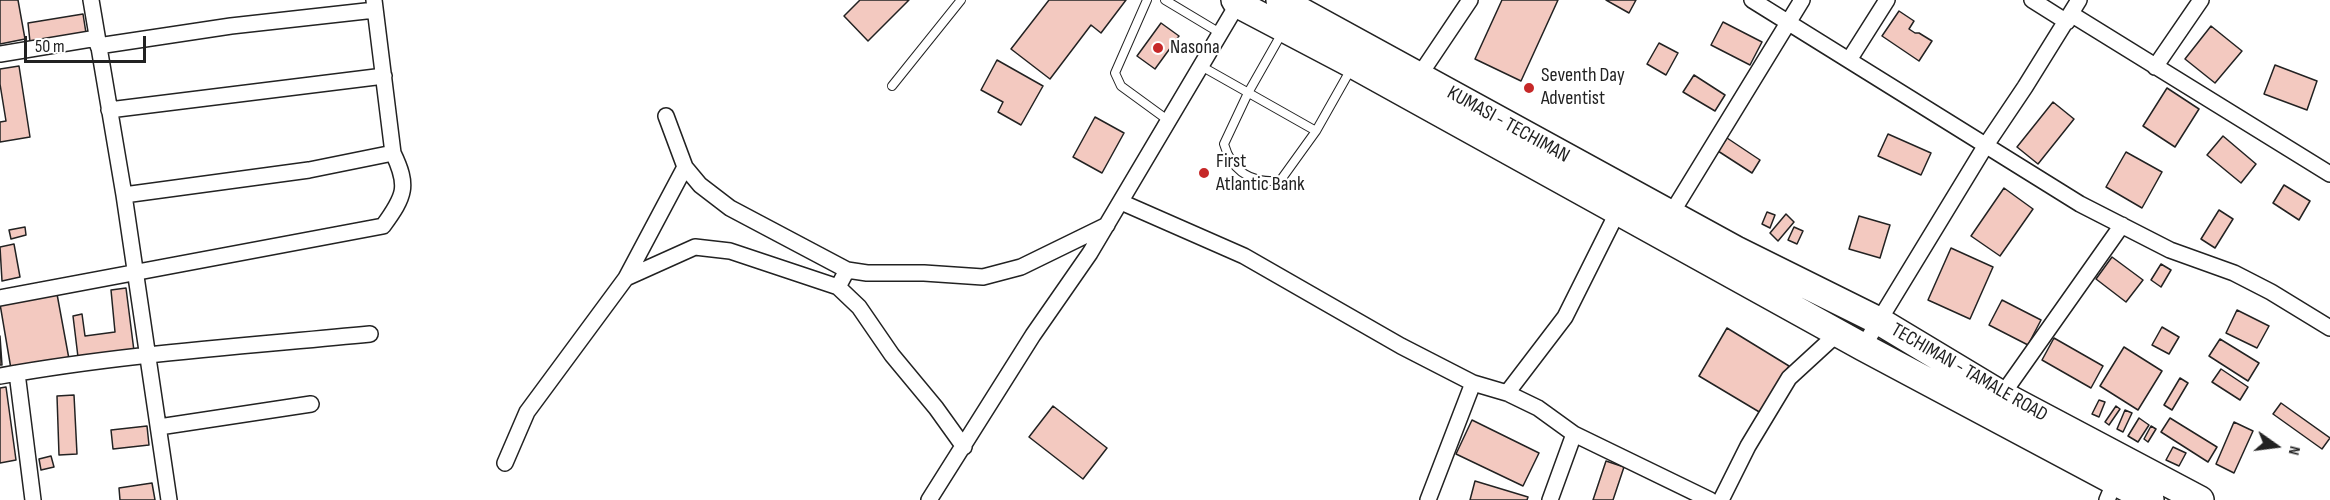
<!DOCTYPE html>
<html>
<head>
<meta charset="utf-8">
<style>
	body { margin:0 }
	#map { position:relative; width:2330px; height:500px; overflow:hidden; background:#fff; font-family:"Sofia Sans Condensed",sans-serif }
	canvas { display:block }
	.north { position:absolute; left:2246px; top:416px; width:60px; height:60px; -webkit-text-stroke:4px #fff; paint-order:stroke; rotate:104deg; font-size:16px; font-weight:700; line-height:24px; text-align:center; color:#222 }
	.north::after { content:''; display:block; margin:auto; width:21px; height:27px; background:#222; clip-path:polygon(50% 0,100% 100%,50% 72%,0 100%) }
	.scale { position:absolute; left:24px; top:36px; width:122px; height:27px; box-sizing:border-box; border:3px solid #222; border-top:0; padding-left:8px; font-size:18px; line-height:21px; white-space:nowrap; color:#222; -webkit-text-stroke:4px #fff; paint-order:stroke }
</style>
</head>
<body>
<div id="map">
<canvas width="2330" height="500"></canvas>
<div class="north">N</div>
<div class="scale">50 m</div>
</div>
<script>
const c = document.querySelector('canvas').getContext('2d');
c.lineJoin = 'round';
function fill(path, color) { c.fillStyle = color; c.fill(path, 'evenodd'); }
function strokePath(path, color, width, dash) { c.strokeStyle = color; c.lineWidth = width; c.lineCap = dash ? 'butt' : 'round'; c.setLineDash(dash || []); c.stroke(path); }
function write(font, color, halo, rows, align = 'center') {
  c.font = font + ' "Sofia Sans Condensed",sans-serif'; c.lineWidth = 4.5; c.setLineDash([]); c.textBaseline = 'middle'; c.strokeStyle = halo; c.fillStyle = color; for (const [text, x, y, turn = 0] of rows) {
    c.save(); c.translate(x, y); c.rotate((+turn || 0) * Math.PI / 180); c.textAlign = isNaN(turn) ? turn : align; if (halo) c.strokeText(text, 0, 0); c.fillText(text, 0, 0); c.restore();
  }
}
const building = new Path2D(`
	M0,0H18L25,39L0,44Z
	M860,0H909L868,41L844,16Z
	M1049,0H1126L1101,33L1091,25L1050,79L1011,49Z
	M1502,0H1558L1521,81L1475,59Z
	M1606,0H1636L1629,13Z
	M1899,11L1914,21L1909,29L1915,33H1919L1932,41L1919,61L1882,36Z
	M83,14L86,33L30,42L28,23Z
	M1723,22L1762,42L1750,65L1711,45Z
	M1161,23L1179,36L1155,69L1137,56Z
	M2211,26L2242,51L2215,83L2185,59Z
	M1659,43L1678,53L1666,75L1647,64Z
	M997,60L1043,86L1021,125L998,112L1003,102L981,90Z
	M2275,65L2317,81L2307,110L2264,94Z
	M19,66L30,137L0,142V122L6,121L0,84V69Z
	M1694,75L1725,95L1715,111L1683,92Z
	M2167,88L2199,109L2175,147L2143,126Z
	M2053,102L2074,119L2038,164L2017,147Z
	M1095,117L1124,133L1102,173L1073,157Z
	M1888,134L1931,153L1921,175L1878,156Z
	M2223,136L2256,164L2241,183L2207,155Z
	M1727,138L1760,160L1752,173L1718,151Z
	M2126,152L2162,172L2142,208L2106,187Z
	M2284,185L2310,201L2299,220L2273,203Z
	M2004,188L2033,209L2000,256L1971,236Z
	M2219,210L2233,219L2215,248L2201,239Z
	M1767,212L1775,215L1770,228L1762,224Z
	M1786,214L1794,222L1778,241L1770,233Z
	M1859,216L1890,225L1880,258L1849,249Z
	M25,227L26,235L11,239L9,230Z
	M1794,227L1803,231L1797,244L1788,240Z
	M14,244L20,277L2,281L0,247Z
	M1951,248L1993,267L1970,319L1928,300Z
	M2112,257L2143,280L2126,302L2096,279Z
	M2161,264L2171,270L2161,287L2151,280Z
	M126,288L134,351L78,357L73,316L82,314L85,336L115,332L111,290Z
	M57,294L69,359L11,369L0,304Z
	M2002,300L2041,320L2028,345L1989,325Z
	M2237,310L2269,326L2257,348L2226,333Z
	M2162,327L2179,337L2169,354L2152,345Z
	M1727,328L1789,366L1761,413L1699,376Z
	M0,336L2,365H0Z
	M2054,338L2103,366L2091,388L2042,360Z
	M2220,339L2259,363L2248,381L2209,356Z
	M2124,347L2162,371L2138,410L2100,386Z
	M2221,369L2248,387L2240,400L2212,382Z
	M2180,378L2188,383L2172,410L2164,405Z
	M6,387L16,460L0,463V388Z
	M74,395L77,454L59,455L57,396Z
	M2099,400L2105,402L2099,417L2092,414Z
	M2281,403L2330,438L2322,449L2273,414Z
	M1053,406L1107,448L1083,479L1029,437Z
	M2116,406L2120,409L2109,425L2105,422Z
	M2125,410L2132,413L2123,432L2117,429Z
	M2139,418L2149,425L2138,442L2128,436Z
	M2170,418L2217,447L2208,462L2161,432Z
	M1472,420L1539,453L1523,486L1456,454Z
	M2234,422L2253,431L2234,473L2216,464Z
	M147,426L149,445L113,449L111,430Z
	M2151,426L2156,429L2148,442L2144,439Z
	M2173,447L2186,453L2179,466L2166,460Z
	M51,456L54,467L41,470L39,459Z
	M1606,461L1624,467L1613,500H1593Z
	M1475,481L1528,497L1527,500H1470Z
	M152,483L155,500H120L119,488Z`);
const lane = new Path2D(`
	M1147,0L1115,73L1121,86L1169,121
	M1165,0L1220,33
	M1282,33L1248,93L1224,144C1232,172 1251,183 1280,181L1316,131L1351,69
	M1201,66L1316,131
	M892,86L961,0`);
const street = new Path2D(`
	M91,0L124,195L169,500
	M1752,0L2080,204L2170,250L2234,273L2271,292L2330,328
	M2032,0L2067,22
	M2071,14L2330,174
	M98,46L231,26L375,10
	M0,54L97,38
	M1849,60L1887,0
	M2155,67L2201,0
	M1419,76L1470,0
	M109,110L384,76
	M666,116L685,167L700,185L730,208L847,270
	M124,195L309,170L393,153
	M1121,202L1244,256L1401,346L1473,383L1507,393L1538,408L1574,434L1550,500
	M1671,214L1802,0
	M626,278L685,167
	M838,287L847,270L867,273H924L983,277L1021,267L1107,225
	M0,298L383,226C405,196 409,186 393,153L374,0
	M1863,347L1986,145L2025,87L2079,0
	M17,373L33,500
	M0,376C122,354 247,346 370,334
	M1507,393L1565,317L1617,213
	M2002,395L2122,225
	M159,427L311,404
	M1574,434L1710,500
	M505,463L527,412L626,278L695,247L730,251L838,287L859,307L892,355L936,408L964,447
	M929,500L1033,335L1090,253L1240,0
	M1428,500L1473,383
	M1721,500L1748,446L1789,378L1838,333
	M2107,500L2115,481`);
const highway = new Path2D(`
	M1235,0L1238,4L1354,65L1863,347L2150,500
	M1280,0L1736,250L1879,321L2002,395L2200,500`);
const markers = [
	[1158,48,6,"#c62828"],
	[1529,88,6,"#c62828"],
	[1204,173,6,"#c62828"]
];
const poiNames = [
	["Nasona",1170,48],
	["Seventh Day",1541,76],
	["Adventist",1541,99],
	["First",1216,162],
	["Atlantic Bank",1216,185]
];
const streetNames = [
	["KUMASI - TECHIMAN",1508,125,29],
	["TECHIMAN - TAMALE ROAD",1969,373,30]
];
fill(building, '#f3c9c0');
strokePath(building, '#222', 1.5);
strokePath(lane, '#222', 10);
strokePath(street, '#222', 18);
strokePath(highway, '#222', 30);
strokePath(lane, '#fff', 8);
strokePath(street, '#fff', 15);
strokePath(highway, '#fff', 27);
for (const [x, y, r, color] of markers) { const dot = new Path2D(); dot.arc(x, y, r, 0, 2 * Math.PI); c.fillStyle = color; c.fill(dot); strokePath(dot, '#fff', 2); }
write('20px', '#222', '#fff', poiNames, 'left');
write('20px', '#222', '#fff', streetNames);
</script>
</body>
</html>
